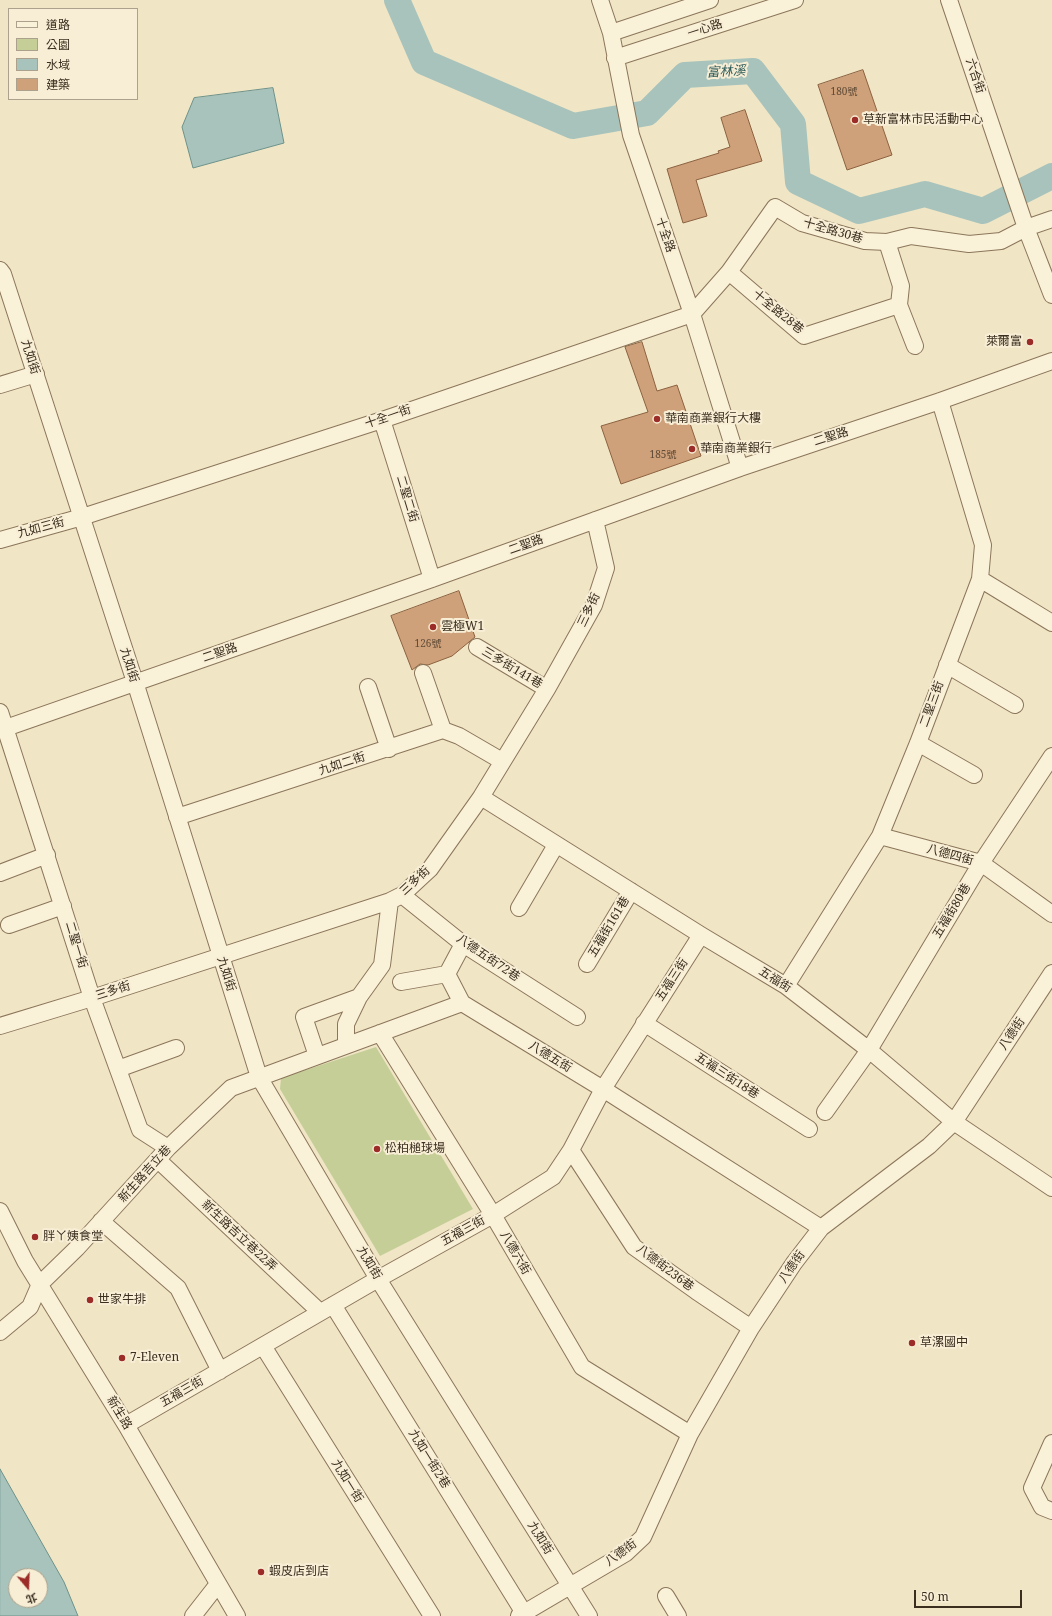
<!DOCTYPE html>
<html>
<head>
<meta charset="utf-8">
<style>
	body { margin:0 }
	#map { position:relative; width:1052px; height:1616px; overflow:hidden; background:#f0e5c5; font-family:"Noto Serif","Noto Sans TC",serif }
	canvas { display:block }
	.legend { position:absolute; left:8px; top:8px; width:130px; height:92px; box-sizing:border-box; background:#f7eed5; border:1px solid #aca18c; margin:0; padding:5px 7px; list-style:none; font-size:12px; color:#3b2e1f }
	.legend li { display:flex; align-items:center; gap:8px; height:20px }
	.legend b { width:20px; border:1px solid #aca18c }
	.north { position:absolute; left:8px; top:1568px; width:40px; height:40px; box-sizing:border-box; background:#f7eed5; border:1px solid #aca18c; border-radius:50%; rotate:161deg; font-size:11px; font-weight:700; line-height:16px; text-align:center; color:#3b2e1f }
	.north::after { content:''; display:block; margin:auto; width:14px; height:18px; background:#9c2c28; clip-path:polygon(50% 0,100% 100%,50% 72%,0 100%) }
	.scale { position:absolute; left:914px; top:1590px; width:108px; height:18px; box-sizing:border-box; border:2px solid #3b2e1f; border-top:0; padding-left:5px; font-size:12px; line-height:14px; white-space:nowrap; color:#3b2e1f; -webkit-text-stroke:3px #f7eed5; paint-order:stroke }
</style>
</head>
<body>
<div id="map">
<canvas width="1052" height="1616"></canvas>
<ul class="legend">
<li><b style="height:5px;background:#faf1d9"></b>道路</li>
<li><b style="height:11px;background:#c6ce98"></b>公園</li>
<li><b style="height:11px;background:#a7c3bc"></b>水域</li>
<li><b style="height:11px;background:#cfa17a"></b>建築</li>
</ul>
<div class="north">北</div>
<div class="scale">50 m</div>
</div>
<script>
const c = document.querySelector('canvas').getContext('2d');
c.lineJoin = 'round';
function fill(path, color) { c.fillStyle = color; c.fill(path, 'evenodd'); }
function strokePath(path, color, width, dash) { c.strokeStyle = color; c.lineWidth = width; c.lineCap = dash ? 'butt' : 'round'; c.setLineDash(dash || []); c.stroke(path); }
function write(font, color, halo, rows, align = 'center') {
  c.font = font + ' "Noto Serif","Noto Sans TC",serif'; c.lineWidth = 4; c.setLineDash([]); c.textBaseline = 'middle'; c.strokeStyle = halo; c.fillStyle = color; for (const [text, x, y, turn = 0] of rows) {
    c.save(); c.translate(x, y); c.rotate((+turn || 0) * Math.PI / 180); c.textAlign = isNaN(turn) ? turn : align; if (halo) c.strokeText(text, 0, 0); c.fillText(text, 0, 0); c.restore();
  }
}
const green = new Path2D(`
	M376,1047L473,1209L380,1256L280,1089L281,1078Z`);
const water = new Path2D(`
	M273,88L284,143L193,168L182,127L194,98Z
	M0,1469L64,1582L78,1616H0ZM16,1576H40V1600H16Z`);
const river = new Path2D(`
	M397,0L424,62L573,126L647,113L685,75L753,71L793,124L798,182L859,211L925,194L983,211L1052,176`);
const building = new Path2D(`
	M863,70L892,155L847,170L818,85Z
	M745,110L762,161L696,180L707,216L683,223L667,169L719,153L718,151L730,147L721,118Z
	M642,342L657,391L677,385L701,456L621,484L601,426L648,412L625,347Z
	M459,591L475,637L452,656L428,665L420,664L412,670L391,616Z`);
const minor = new Path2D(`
	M600,0L611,33L631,135L692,314L740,468
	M949,0L1026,228L1052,295
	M611,33L710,0
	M615,58L795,0
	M887,242L901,286L899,305L915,346
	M0,270L3,274L135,682L259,1077L378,1279L589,1616
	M729,272L804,336L899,305
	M0,385L36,374
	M382,420L432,579
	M0,540L82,517L382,420L692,314L729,272L775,207L802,223L865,241L887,242L911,236L969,244L1001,241L1026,228L1052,219
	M980,579L1052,623
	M477,647L547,689
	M947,665L1015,705
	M423,673L443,730
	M368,687L389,749
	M0,712L92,998L140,1130L168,1148
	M0,730L432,579L740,468L940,401L1052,361
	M918,743L974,775
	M481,797L701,935L786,986L869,1050L954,1122L1052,1188
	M177,817L443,730L459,736L502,761
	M880,836L981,863L1052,914
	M0,873L47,855
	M402,895L463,944L577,1017
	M519,908L556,845
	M9,925L63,906
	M587,964L631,891
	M401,982L447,974
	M786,986L880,836L918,743L980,579L983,545L940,401
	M462,1003L447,974L463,944
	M644,1023L809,1129
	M0,1026L92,998L390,901L402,895L430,869L481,797L547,689L594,605L606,568L595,520
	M380,1033L493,1215L582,1367L690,1434
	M346,1045V1024L359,997L382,965L390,901
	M317,1056L304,1017L359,997
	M118,1069L176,1048
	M825,1112L869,1050L981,863L1052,756
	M571,1150L634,1247L696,1291L751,1328
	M158,1160L320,1312
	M0,1211L25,1261L126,1425L237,1616
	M101,1221L178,1288L220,1371
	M333,1305L524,1613
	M0,1332L30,1307L40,1284L77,1248L168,1148L231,1088L462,1003L603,1089L821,1228
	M263,1346L432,1616
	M126,1425L378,1279L493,1215L553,1177L571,1150L603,1089L701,935
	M1052,1443L1032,1488L1042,1507L1052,1511
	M666,1596L678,1616
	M193,1616L218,1584
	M519,1616L626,1553L643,1537L690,1434L751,1328L794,1263L821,1228L929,1146L954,1122L1052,973`);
const markers = [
	[855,120,4,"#9c2c28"],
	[1030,342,4,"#9c2c28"],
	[657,419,4,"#9c2c28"],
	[692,449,4,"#9c2c28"],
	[433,627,4,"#9c2c28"],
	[377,1149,4,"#9c2c28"],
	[35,1237,4,"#9c2c28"],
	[90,1300,4,"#9c2c28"],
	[912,1343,4,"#9c2c28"],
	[122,1358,4,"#9c2c28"],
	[261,1572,4,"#9c2c28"]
];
const numberNames = [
	["180號",844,92],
	["185號",663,455],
	["126號",428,644]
];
const streetNames = [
	["一心路",705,29,-18],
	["六合街",975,76,71],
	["十全路30巷",833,231,16],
	["十全路",665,235,71],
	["十全路28巷",778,312,39],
	["九如街",30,357,72],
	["十全一街",388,417,-19],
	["二聖路",831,437,-18],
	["二聖二街",407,499,73],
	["九如三街",41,528,-15],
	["二聖路",526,545,-20],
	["三多街",589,610,-65],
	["二聖路",220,653,-19],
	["九如街",129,665,72],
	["三多街141巷",512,668,31],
	["二聖三街",932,704,-70],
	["九如二街",342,764,-18],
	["八德四街",950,855,15],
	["三多街",415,881,-43],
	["五福街80巷",952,911,-59],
	["五福街161巷",609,927,-59],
	["二聖一街",76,945,73],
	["八德五街72巷",488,958,34],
	["九如街",226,974,72],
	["五福三街",672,980,-57],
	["五福街",775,980,32],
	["三多街",113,991,-18],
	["八德街",1012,1034,-56],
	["八德五街",550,1057,31],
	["五福三街18巷",727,1076,33],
	["新生路吉立巷",145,1174,-48],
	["五福三街",463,1231,-29],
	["新生路吉立巷22弄",239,1236,43],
	["八德六街",515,1253,60],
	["九如街",369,1263,59],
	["八德街",792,1267,-55],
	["八德街236巷",665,1268,37],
	["五福三街",182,1392,-30],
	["新生路",119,1413,59],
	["九如一街2巷",429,1459,58],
	["九如一街",347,1481,58],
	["九如街",540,1538,58],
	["八德街",621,1553,-36]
];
const poiNames = [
	["草新富林市民活動中心",863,120],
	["萊爾富",1022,342,"right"],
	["華南商業銀行大樓",665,419],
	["華南商業銀行",700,449],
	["雲極W1",441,627],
	["松柏槌球場",385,1149],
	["胖ㄚ姨食堂",43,1237],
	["世家牛排",98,1300],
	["草漯國中",920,1343],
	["7-Eleven",130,1358],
	["蝦皮店到店",269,1572]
];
const waterNames = [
	["富林溪",726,72,-3]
];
fill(green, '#c6ce98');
fill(water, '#a7c3bc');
strokePath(water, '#6d928a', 1);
strokePath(river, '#a7c3bc', 26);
fill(building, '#cfa17a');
strokePath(building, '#8b613f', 1);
strokePath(minor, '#8b765a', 18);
strokePath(minor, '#faf1d9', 16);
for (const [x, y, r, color] of markers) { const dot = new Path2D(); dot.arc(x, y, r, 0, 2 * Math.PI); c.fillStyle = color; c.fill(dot); strokePath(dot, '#f7eed5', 1.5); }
write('10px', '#604b36', null, numberNames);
write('12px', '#3b2e1f', '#f7eed5', streetNames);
write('12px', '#3b2e1f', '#f7eed5', poiNames, 'left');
write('italic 13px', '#2e5b5a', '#f7eed5', waterNames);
</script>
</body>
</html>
